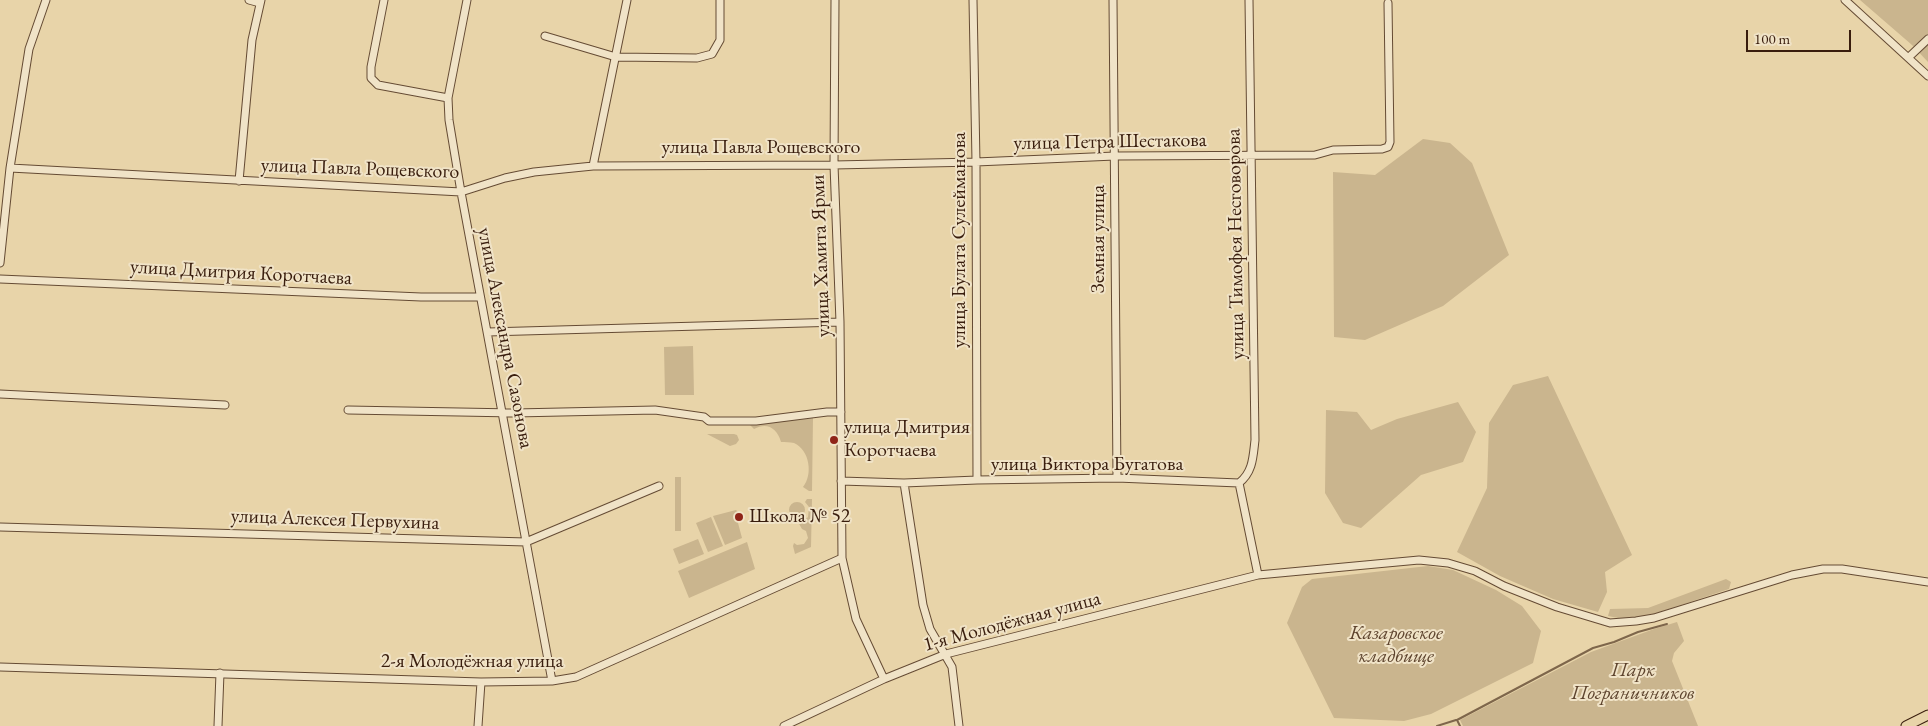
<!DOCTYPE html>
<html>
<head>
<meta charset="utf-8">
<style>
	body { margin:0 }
	#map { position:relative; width:1928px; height:726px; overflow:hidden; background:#e8d4a9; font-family:"EB Garamond",serif }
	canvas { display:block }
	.scale { position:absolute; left:1746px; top:30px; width:105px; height:22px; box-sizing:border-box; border:2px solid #391d0d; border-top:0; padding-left:6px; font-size:15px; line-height:18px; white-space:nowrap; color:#391d0d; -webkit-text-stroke:4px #f0e3c7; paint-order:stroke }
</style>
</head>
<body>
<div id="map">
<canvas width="1928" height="726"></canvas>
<div class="scale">100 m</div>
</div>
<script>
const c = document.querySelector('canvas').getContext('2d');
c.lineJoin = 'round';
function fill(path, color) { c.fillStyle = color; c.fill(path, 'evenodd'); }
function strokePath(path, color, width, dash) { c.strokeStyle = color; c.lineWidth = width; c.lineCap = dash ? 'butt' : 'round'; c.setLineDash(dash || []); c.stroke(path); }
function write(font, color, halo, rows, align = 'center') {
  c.font = font + ' "EB Garamond",serif'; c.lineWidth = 4; c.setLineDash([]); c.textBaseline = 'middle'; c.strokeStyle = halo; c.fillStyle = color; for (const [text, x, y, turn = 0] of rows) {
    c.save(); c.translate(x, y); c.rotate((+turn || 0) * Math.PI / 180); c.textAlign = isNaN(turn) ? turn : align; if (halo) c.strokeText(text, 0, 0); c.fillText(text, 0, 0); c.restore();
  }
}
const green = new Path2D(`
	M1860,0H1928V62L1912,45Z
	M1423,139L1450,143L1472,163L1509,255L1443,306L1365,340L1334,337L1333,172L1375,175Z
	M693,346L694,395H665L664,347Z
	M1548,376L1632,555L1605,572L1607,592L1598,612L1553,599L1500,576L1457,552L1487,488L1489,423L1513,385Z
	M1458,402L1476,432L1463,462L1421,475L1361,528L1343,523L1325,493L1326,410L1357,412L1371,430L1397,419Z
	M813,418L812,491H809L803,487C813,475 810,450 794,443C790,442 785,442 781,442C777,428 767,422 754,429L750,425Z
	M707,434H734L737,435L739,440L736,444L730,446Z
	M675,477H681V531H675Z
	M807,499H812L811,547L795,554L793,546L794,543L797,545L804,544L808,538L806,531L802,529L798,522H803L808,517L809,507L805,502Z
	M789 510a8 8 0 1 1 16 0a8 8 0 1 1-16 0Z
	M736,510L738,512L741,522L738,523L742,538L725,545L713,516Z
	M711,517L723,546L708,552L696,523Z
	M698,539L704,554L679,564L673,549Z
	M747,542L755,569L689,598L678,571Z
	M1428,566L1453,570L1496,590L1522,606L1541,631L1533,663L1431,714L1404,721L1334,718L1287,623L1302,587L1312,579Z
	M1726,579L1731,582L1729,589L1648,616L1623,619L1608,616L1610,609L1648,608Z
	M1677,622L1684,641L1674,653L1672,661L1698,726H1463L1460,720L1591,652L1654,629Z`);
const stream = new Path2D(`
	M1437,726L1456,720
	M1460,726L1457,720L1593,648L1614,642L1638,632L1667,624`);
const minor = new Path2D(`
	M249,0L260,3
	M384,0L371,67V78L378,85L448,98
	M467,0L448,98L449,120L461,192L552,681
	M835,0L834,165L840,322L842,558L856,619L884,679
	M973,0L976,162L977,480
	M1113,0L1117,478
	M1845,0L1928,76
	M545,36L616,57L697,58L712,54L720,40V0
	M1909,57L1928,39
	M593,166L627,0
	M10,168L461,192L505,178L534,172L593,166L834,165L976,162L1115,156L1315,155L1333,150L1382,149L1388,147L1390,142L1388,3
	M239,181L252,40L261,0
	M0,263L10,168L29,49L46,0
	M0,279L421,297H480
	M488,332L840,322
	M0,394L225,405
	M348,410L515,413L655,410L704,417L709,421H756L827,412H841
	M841,481L904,483L977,480L1117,478L1239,483
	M904,483L923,605L930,629L952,667L959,726
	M1239,483C1253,472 1253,457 1255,440L1249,0
	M1239,483L1258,575
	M0,527L526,542L659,486
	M0,667L481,682L552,681L576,677L842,558
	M218,726L220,673
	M478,726L481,682
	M784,726L884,679L946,654L1258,575L1419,560L1448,563L1475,571L1504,586L1557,607L1610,623L1636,621L1654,618L1792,575L1823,569H1842L1928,582`);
const major = new Path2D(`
	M1906,726L1928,715`);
const markers = [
	[834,440,5,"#8f2418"],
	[739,517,5,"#8f2418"]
];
const streetNames = [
	["улица Петра Шестакова",1110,142,-1],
	["улица Павла Рощевского",761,148],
	["улица Павла Рощевского",360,169,2],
	["Земная улица",1099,239,-90],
	["улица Булата Сулейманова",960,240,-90],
	["улица Тимофея Несговорова",1236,244,-91],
	["улица Хамита Ярми",821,256,-92],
	["улица Дмитрия Коротчаева",241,273,3],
	["улица Александра Сазонова",505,338,79],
	["улица Виктора Бугатова",1087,465],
	["улица Алексея Первухина",335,520,2],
	["1-я Молодёжная улица",1012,622,-15],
	["2-я Молодёжная улица",472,662]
];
const poiNames = [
	["улица Дмитрия",844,428],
	["Коротчаева",844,451],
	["Школа № 52",749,517]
];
const parkNames = [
	["Казаровское",1396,634],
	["кладбище",1396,657],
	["Парк",1633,671],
	["Пограничников",1633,694]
];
fill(green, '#cab58e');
strokePath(stream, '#7e664b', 2);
strokePath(minor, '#654b34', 9);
strokePath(major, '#391d0d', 11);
strokePath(minor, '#f0e3c7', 7);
strokePath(major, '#e8d4a9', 9);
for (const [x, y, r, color] of markers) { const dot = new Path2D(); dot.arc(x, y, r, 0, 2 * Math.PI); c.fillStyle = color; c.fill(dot); strokePath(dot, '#f0e3c7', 2); }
write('20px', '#391d0d', '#f0e3c7', streetNames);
write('20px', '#391d0d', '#f0e3c7', poiNames, 'left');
write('italic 20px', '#5d432d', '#f0e3c7', parkNames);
</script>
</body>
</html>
